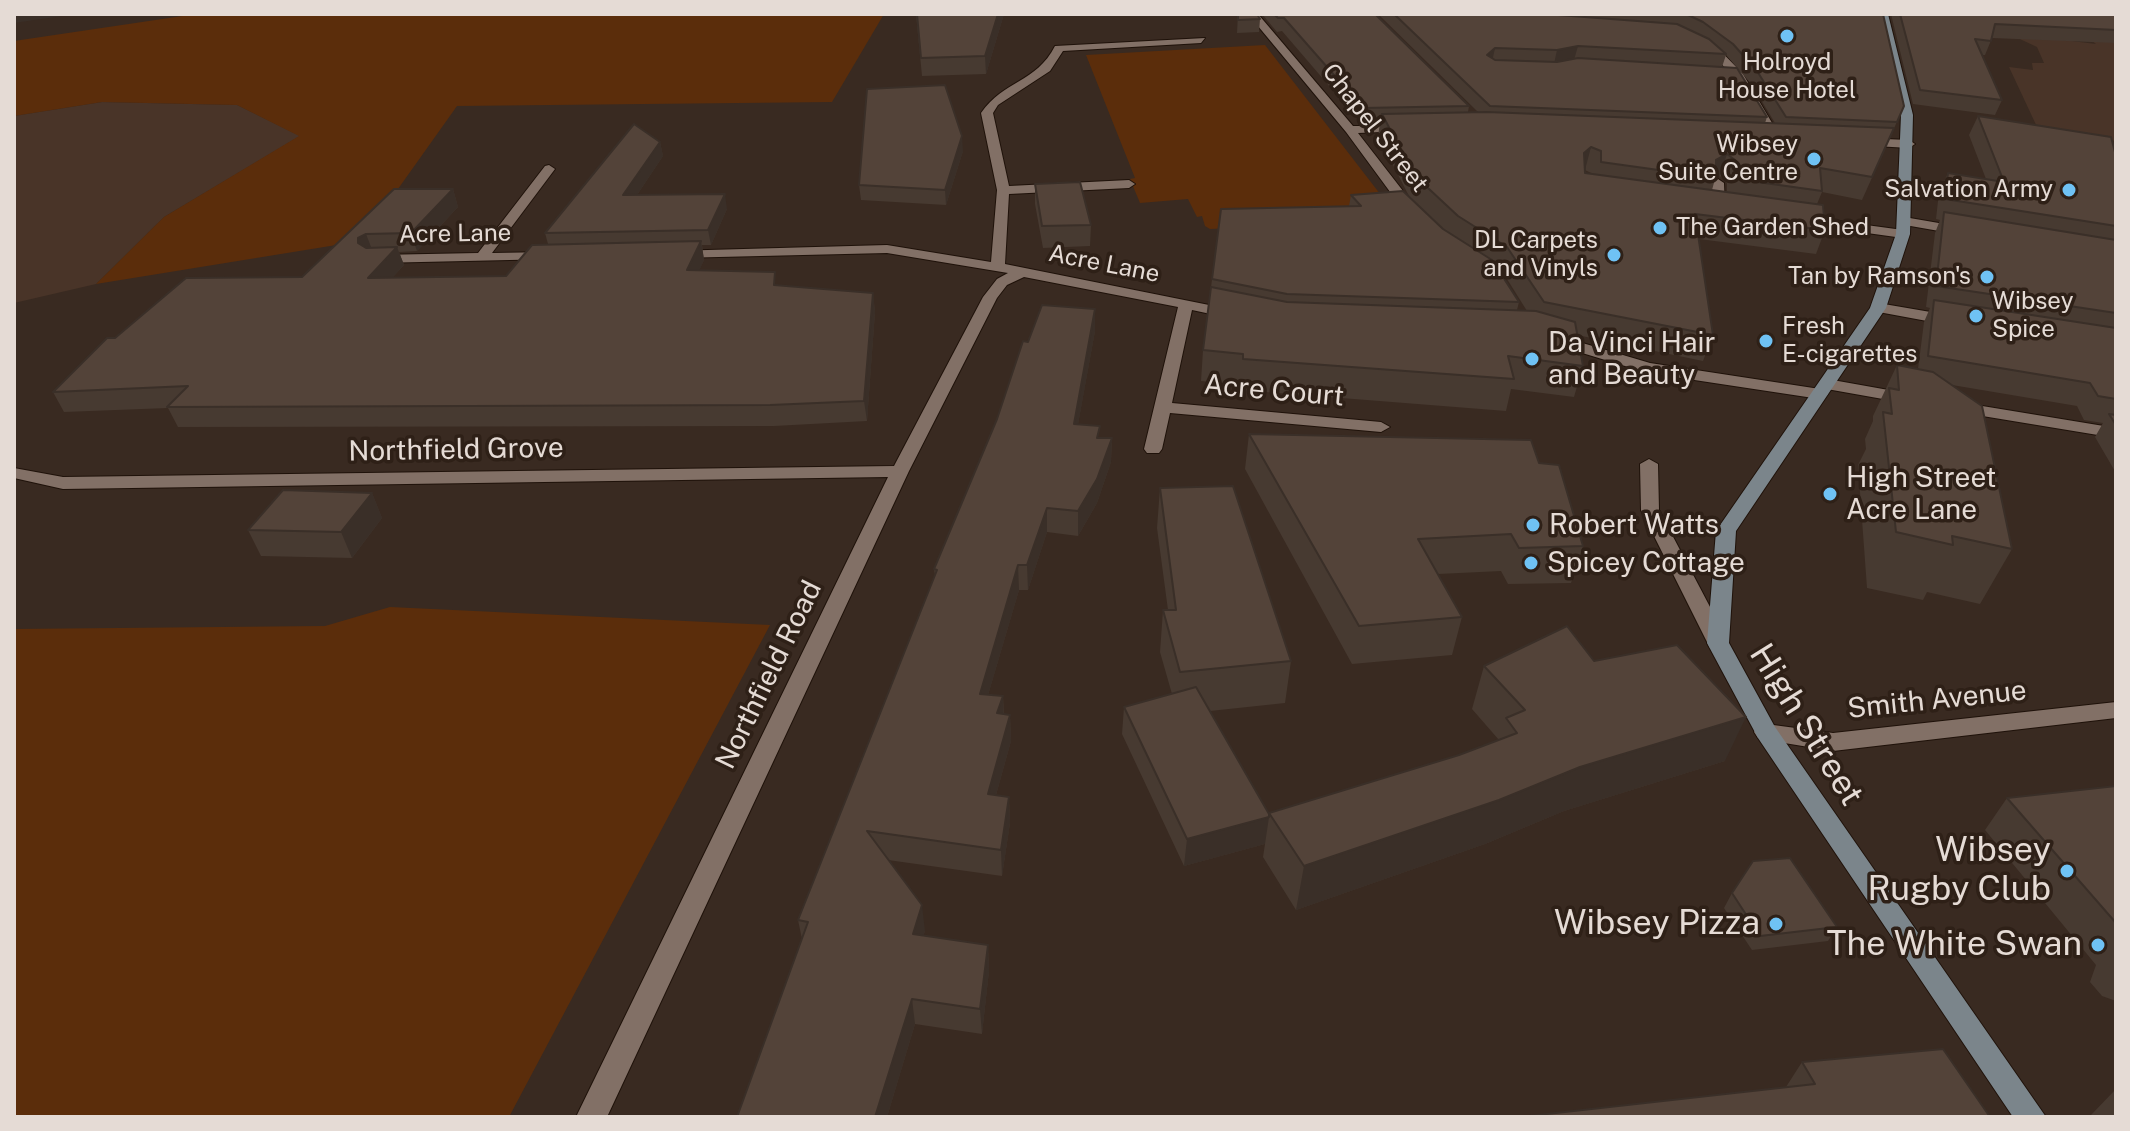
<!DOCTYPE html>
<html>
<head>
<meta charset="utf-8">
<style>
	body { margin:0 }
	#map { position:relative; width:2130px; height:1131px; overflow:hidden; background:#392a21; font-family:"Public Sans",sans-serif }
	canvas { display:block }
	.frame { position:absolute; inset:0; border:16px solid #e5dbd5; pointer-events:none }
</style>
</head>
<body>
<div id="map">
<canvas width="2130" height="1131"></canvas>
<div class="frame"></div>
</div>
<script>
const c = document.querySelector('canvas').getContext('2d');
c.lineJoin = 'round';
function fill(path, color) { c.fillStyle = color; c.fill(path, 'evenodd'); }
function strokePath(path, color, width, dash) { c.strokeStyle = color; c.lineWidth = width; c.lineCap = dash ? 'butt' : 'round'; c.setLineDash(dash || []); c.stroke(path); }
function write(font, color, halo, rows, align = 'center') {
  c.font = font + ' "Public Sans",sans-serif'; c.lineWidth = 7; c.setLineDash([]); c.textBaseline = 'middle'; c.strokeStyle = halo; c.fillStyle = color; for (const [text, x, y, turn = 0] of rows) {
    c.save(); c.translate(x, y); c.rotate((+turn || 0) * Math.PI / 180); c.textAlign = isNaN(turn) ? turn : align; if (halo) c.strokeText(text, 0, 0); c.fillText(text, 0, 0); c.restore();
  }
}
const built = new Path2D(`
	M2007,33L2096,44L2086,36L2116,40V141L2038,129L2009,67L2033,70L2032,63H2044L2037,47Z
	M102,102L237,105L300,136L164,217L96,284L14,303V116Z`);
const green = new Path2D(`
	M196,14H884L832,102L457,106L361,241L96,284L164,217L299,136L237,105L102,102L14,116V41Z
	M1265,45L1394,212L1272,226L1210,229L1205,226L1202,216L1197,217L1188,199L1140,203L1130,179L1135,178L1086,55Z
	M390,607L770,625L509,1117H14V629L325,626Z`);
const minor = new Path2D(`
	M1248,14H1258L1353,126H1410L1412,128L1406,131L1358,133L1417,209V215H1407L1346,132Z
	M1205,38L1201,43L1063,51L1050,71L998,105L993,113L1009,186L1129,180L1135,184L1129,188L1009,194L1005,264L1239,311V317L1234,319L1192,310L1172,403L1381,422L1390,427L1381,432L1170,413L1162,449L1159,453H1147L1144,449L1178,307L1024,277L1007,285L997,298L909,471L607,1117H576L888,477L63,489L14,478V468L63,477L894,466L983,297L997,279L1008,273L887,253L677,258L672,257V251L887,245L991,262L997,190L981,113C1004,80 1036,83 1055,46Z
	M1702,40H1710L1743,74L1781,138L1779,141H1771L1735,78L1702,44Z
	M1862,138L1909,140L1915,144L1909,148L1858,145L1856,142Z
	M549,165L555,169L492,253L549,252L554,253V259L377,263L370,259L377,255L478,253L545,166Z
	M1718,179L1724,183L1725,209L1718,213L1711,209L1712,183Z
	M1800,216L1903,230L1910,234L1903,238L1795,223L1793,220Z
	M1904,217L1962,227L1969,231L1962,235L1899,224L1897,221Z
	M1878,303L1954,316L1962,321L1954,326L1873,311L1870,308Z
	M1552,334L1650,363L1820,389L1828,394L1820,399L1648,373L1546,342V336Z
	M1827,379L1911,394L1919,399L1911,404L1821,388L1819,384Z
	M1958,402L2116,428V438L1952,411V403Z
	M1649,459L1658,464L1659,510L1729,643L1726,648H1710L1641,510L1640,464Z
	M2116,702V718L1833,751L1766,740L1758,738L1754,732L1758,726L1766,724L1833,733Z`);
const secondary = new Path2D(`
	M1878,14H1888L1913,115L1910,234L1886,308L1736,531L1729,643L1775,727L2046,1117H2013L1758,738L1707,643L1716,531L1870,308L1896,234L1901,115Z`);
const wall = new Path2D(`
	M916,14H1004L986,74L922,76Z
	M1238,14L1260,19L1259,32L1237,33Z
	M1262,14H1375L1469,106L1468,112H1478L1378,14H1883L1904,106L1862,200L1822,192L1817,204L1825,230L1816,254L1699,239L1713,335L1703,361L1577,335L1583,366L1574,397L1511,389L1506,411L1240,390V385L1201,381L1203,350L1221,209L1349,206L1351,195L1410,198L1378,136L1380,123H1361L1282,31L1277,32ZM1726,55L1752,85L1775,123H1765L1767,117L1722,67ZM1584,170H1585L1595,175L1585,173ZM1720,176L1727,183V192L1712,190L1715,179ZM1498,269L1502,271L1527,311L1517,310L1519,302Z
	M1891,14H2116V43L1992,38L1985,55H1982L2002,100L1995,115L1913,104Z
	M1978,116L2116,156V473L2095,437L2103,423L2084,420L2077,406L1952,385L2012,549L1980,604L1927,592L1923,600L1867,588L1858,465L1866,449L1865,439L1873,421V416L1897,365L1918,369L1924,322L1930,308L1926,307L1935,233L1940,220L1936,219L1939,192L1948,173L1986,179L1969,135Z
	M660,142L663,156L637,195L727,209L711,245H702L704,260L699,270L777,285L873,293L875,312L867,421L774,426L178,427L168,408L64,412L53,392L115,338L302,277L394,189H453L458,207L417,251L399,252L404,265L392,278L506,276L548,244L545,233Z
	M963,151L946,205L861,200L859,185Z
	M1035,184L1091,225L1090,246L1043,248L1035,204Z
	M1095,309V331L1078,424L1100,438H1112L1111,462L1097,503L1078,536L1047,532L1028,590H1019L988,695L1003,696L1004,714L1010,715L1011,741L996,795L1009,797L1010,823L1002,876L888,860L925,931L923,936L988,945L989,971L982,1034L915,1024L887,1117H737L802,939L798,920L935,576L934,569L997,419L1028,342Z
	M1249,434L1539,463L1583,546L1571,583L1508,584L1501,571L1438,574L1462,617L1452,655L1352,664L1245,469Z
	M1160,488L1291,661L1285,703L1210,711L1269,814L1459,755L1499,740L1472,709L1484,666L1594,661L1725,761L1564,811L1485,844L1296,910L1263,857L1265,844L1184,866L1122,734L1124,707L1172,694L1160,652L1163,610H1168L1157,528Z
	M372,493L382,518L352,558L261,556L248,530Z
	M2116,786V1001L2102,996L2090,982L2096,965L1985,830L2007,798Z
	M1732,893L1837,927L1828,941L1752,950L1724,908Z
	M1802,1062L1990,1117L1786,1087Z
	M2116,1089V1117H2092L2091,1115Z`);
const shadedWall = new Path2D(`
	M14,14H76L14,23Z
	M998,14H1004L986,74L985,56Z
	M1578,46L1574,60L1554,64L1557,50Z
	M1495,48L1492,62L1487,55Z
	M962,136L963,151L946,205L945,190Z
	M660,142L663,156L627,210L623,195Z
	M1591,147L1585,170L1578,176L1584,153Z
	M1727,154L1720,176L1715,179L1716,160Z
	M453,189L458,207L417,251L411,233Z
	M725,194L727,209L711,245L708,230Z
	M366,234L373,252L358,243V238Z
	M701,241L704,260L691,289L687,270Z
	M397,247L404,265L375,297L368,278Z
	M873,293L875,312L867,421L864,401Z
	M1095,309V331L1074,447V424Z
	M1112,438L1111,462L1097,503L1078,536V511Z
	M372,493L382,518L352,558L341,532Z
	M1047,508V532L1028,590L1027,565Z
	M1018,565L1019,590L981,719L980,694Z
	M1003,696L1004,722L997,713Z
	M1010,715L1011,741L989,820L988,794Z
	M1746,717L1725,761L1564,811L1485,844L1296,910L1304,866L1580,767Z
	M1009,797L1010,823L1002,876L1001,850Z
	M1269,817L1265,844L1184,866L1187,839Z
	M922,905L925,931L916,960L913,934Z
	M988,945L989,971L982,1034L980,1009Z
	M912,999L915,1024L887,1117H875Z`);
const building = new Path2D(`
	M917,14H998L985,56L921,58Z
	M1238,14H1257L1260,19L1238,20Z
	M1274,14H1375L1469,106L1363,108L1284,18H1278Z
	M1394,14H1545L1677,24L1709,39L1726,54L1578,46L1557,50L1495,48L1487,55L1495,60L1557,62L1578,58L1737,68L1767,117L1490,106Z
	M1686,14H1883L1904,106L1897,122L1786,117L1757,71L1733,44L1703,22Z
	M1900,14H2116V30L1995,24L1991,41L1975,39L2002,100L1920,90Z
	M945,85L962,136L945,190L859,185L867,89Z
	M1487,112L1894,128L1872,177L1820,168L1822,191L1736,179L1735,160L1727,154L1716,160V178L1601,162V151L1591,147L1584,153L1585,173L1823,205L1825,230L1695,214L1713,335L1544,302L1507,247L1458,216L1414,175L1382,114Z
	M1978,116L2111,137L2116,156V226L1945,199L1948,173L2004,182Z
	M634,124L660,142L623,195L725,194L708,230L545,233Z
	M1080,182L1091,225L1042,226L1035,184Z
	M394,189H453L411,233L366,234L358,238V243L366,248L397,247L368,278L506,276L532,245L701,241L687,270L775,272L774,285L873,293L864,401L770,405L167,407L188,386L53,392L107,338H115L186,278L302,277Z
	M1403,191L1443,229L1492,260L1519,302L1287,294L1212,279L1221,209L1361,206L1351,195Z
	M1944,212L2116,240V313L1936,286Z
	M1211,287L1287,302L1536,311L1575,322L1583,366L1508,356L1514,379L1243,359V354L1203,350Z
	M1934,300L2116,328V399L2098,396L2090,383L1928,356Z
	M1042,305L1095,309L1074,424L1100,426L1097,438H1112L1097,479L1078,511L1047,508L1027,565H1018L980,694L1003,696L997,713L1010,715L988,794L1009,797L1001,850L867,831L922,905L913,934L988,945L980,1009L912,999L875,1117H737L808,922L798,920L937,570L934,569L997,419L1023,341L1028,342Z
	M1897,365L1933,372L1982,406L2012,549L1952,536L1953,545L1896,532L1883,412L1892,414L1889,388L1899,390Z
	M2109,414L2116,415V425Z
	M1249,434L1531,440L1539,463L1559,465L1583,546L1519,548L1511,534L1418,539L1462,617L1359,626Z
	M1233,486L1291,661L1180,672L1163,610H1176L1160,488Z
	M283,490L372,493L341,532L248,530Z
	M1567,626L1594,661L1677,645L1746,717L1580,767L1499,800L1304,866L1269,813L1459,755L1517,733L1506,718L1525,710L1484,666Z
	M1196,687L1269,814V817L1187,839L1124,707Z
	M2116,786V923L2007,798Z
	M1790,858L1837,927L1760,936L1732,893L1753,861Z
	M1943,1049L1990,1117H1520L1815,1084L1802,1062Z`);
const markers = [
	[1787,36,8,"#6fc2f4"],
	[1814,159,8,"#6fc2f4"],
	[2069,190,8,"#6fc2f4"],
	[1660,228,8,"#6fc2f4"],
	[1614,255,8,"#6fc2f4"],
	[1987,277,8,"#6fc2f4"],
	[1976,316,8,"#6fc2f4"],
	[1766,341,8,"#6fc2f4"],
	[1532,359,8,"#6fc2f4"],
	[1830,494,8,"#6fc2f4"],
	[1533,525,8,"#6fc2f4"],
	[1531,563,8,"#6fc2f4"],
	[2067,871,8,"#6fc2f4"],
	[1776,924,8,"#6fc2f4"],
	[2098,945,8,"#6fc2f4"]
];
const farPoinames = [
	["Holroyd",1787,63,"center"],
	["House Hotel",1787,91,"center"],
	["Wibsey",1798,145],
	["Suite Centre",1798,173],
	["Salvation Army",2053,190],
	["The Garden Shed",1676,228,"left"],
	["DL Carpets",1598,241],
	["and Vinyls",1598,269],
	["Tan by Ramson's",1971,277],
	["Wibsey",1992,302,"left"],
	["Spice",1992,330,"left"],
	["Fresh",1782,327,"left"],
	["E-cigarettes",1782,355,"left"]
];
const farStreetnames = [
	["Chapel Street",1375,128,52],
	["Acre Lane",455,234,-1],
	["Acre Lane",1104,264,11]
];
const poiNames = [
	["Da Vinci Hair",1548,343],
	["and Beauty",1548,375],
	["High Street",1846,478],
	["Acre Lane",1846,510],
	["Robert Watts",1549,525],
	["Spicey Cottage",1547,563]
];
const streetNames = [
	["Acre Court",1274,391,5],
	["Northfield Grove",456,450,-1],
	["Northfield Road",769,675,-64],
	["Smith Avenue",1937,700,-6]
];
const nearStreetnames = [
	["High Street",1806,725,58]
];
const nearPoinames = [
	["Wibsey",2051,851],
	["Rugby Club",2051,890],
	["Wibsey Pizza",1760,924],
	["The White Swan",2082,945]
];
fill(built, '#493428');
fill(green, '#5b2d0b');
strokePath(minor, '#1f120a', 2);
strokePath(secondary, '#1f120a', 2);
fill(minor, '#827066');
fill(secondary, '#7b858b');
fill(wall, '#473a31');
fill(shadedWall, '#3a2f28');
fill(building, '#534339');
strokePath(building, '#3a2f28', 2);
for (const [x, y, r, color] of markers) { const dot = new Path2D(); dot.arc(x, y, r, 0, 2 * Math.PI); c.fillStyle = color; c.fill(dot); strokePath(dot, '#2e2017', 3); }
write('24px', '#e5dbd5', '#2e2017', farPoinames, 'right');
write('24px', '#e5dbd5', '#2e2017', farStreetnames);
write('28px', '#e5dbd5', '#2e2017', poiNames, 'left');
write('28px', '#e5dbd5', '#2e2017', streetNames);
write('34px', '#e5dbd5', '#2e2017', nearStreetnames);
write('34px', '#e5dbd5', '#2e2017', nearPoinames, 'right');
</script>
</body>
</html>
